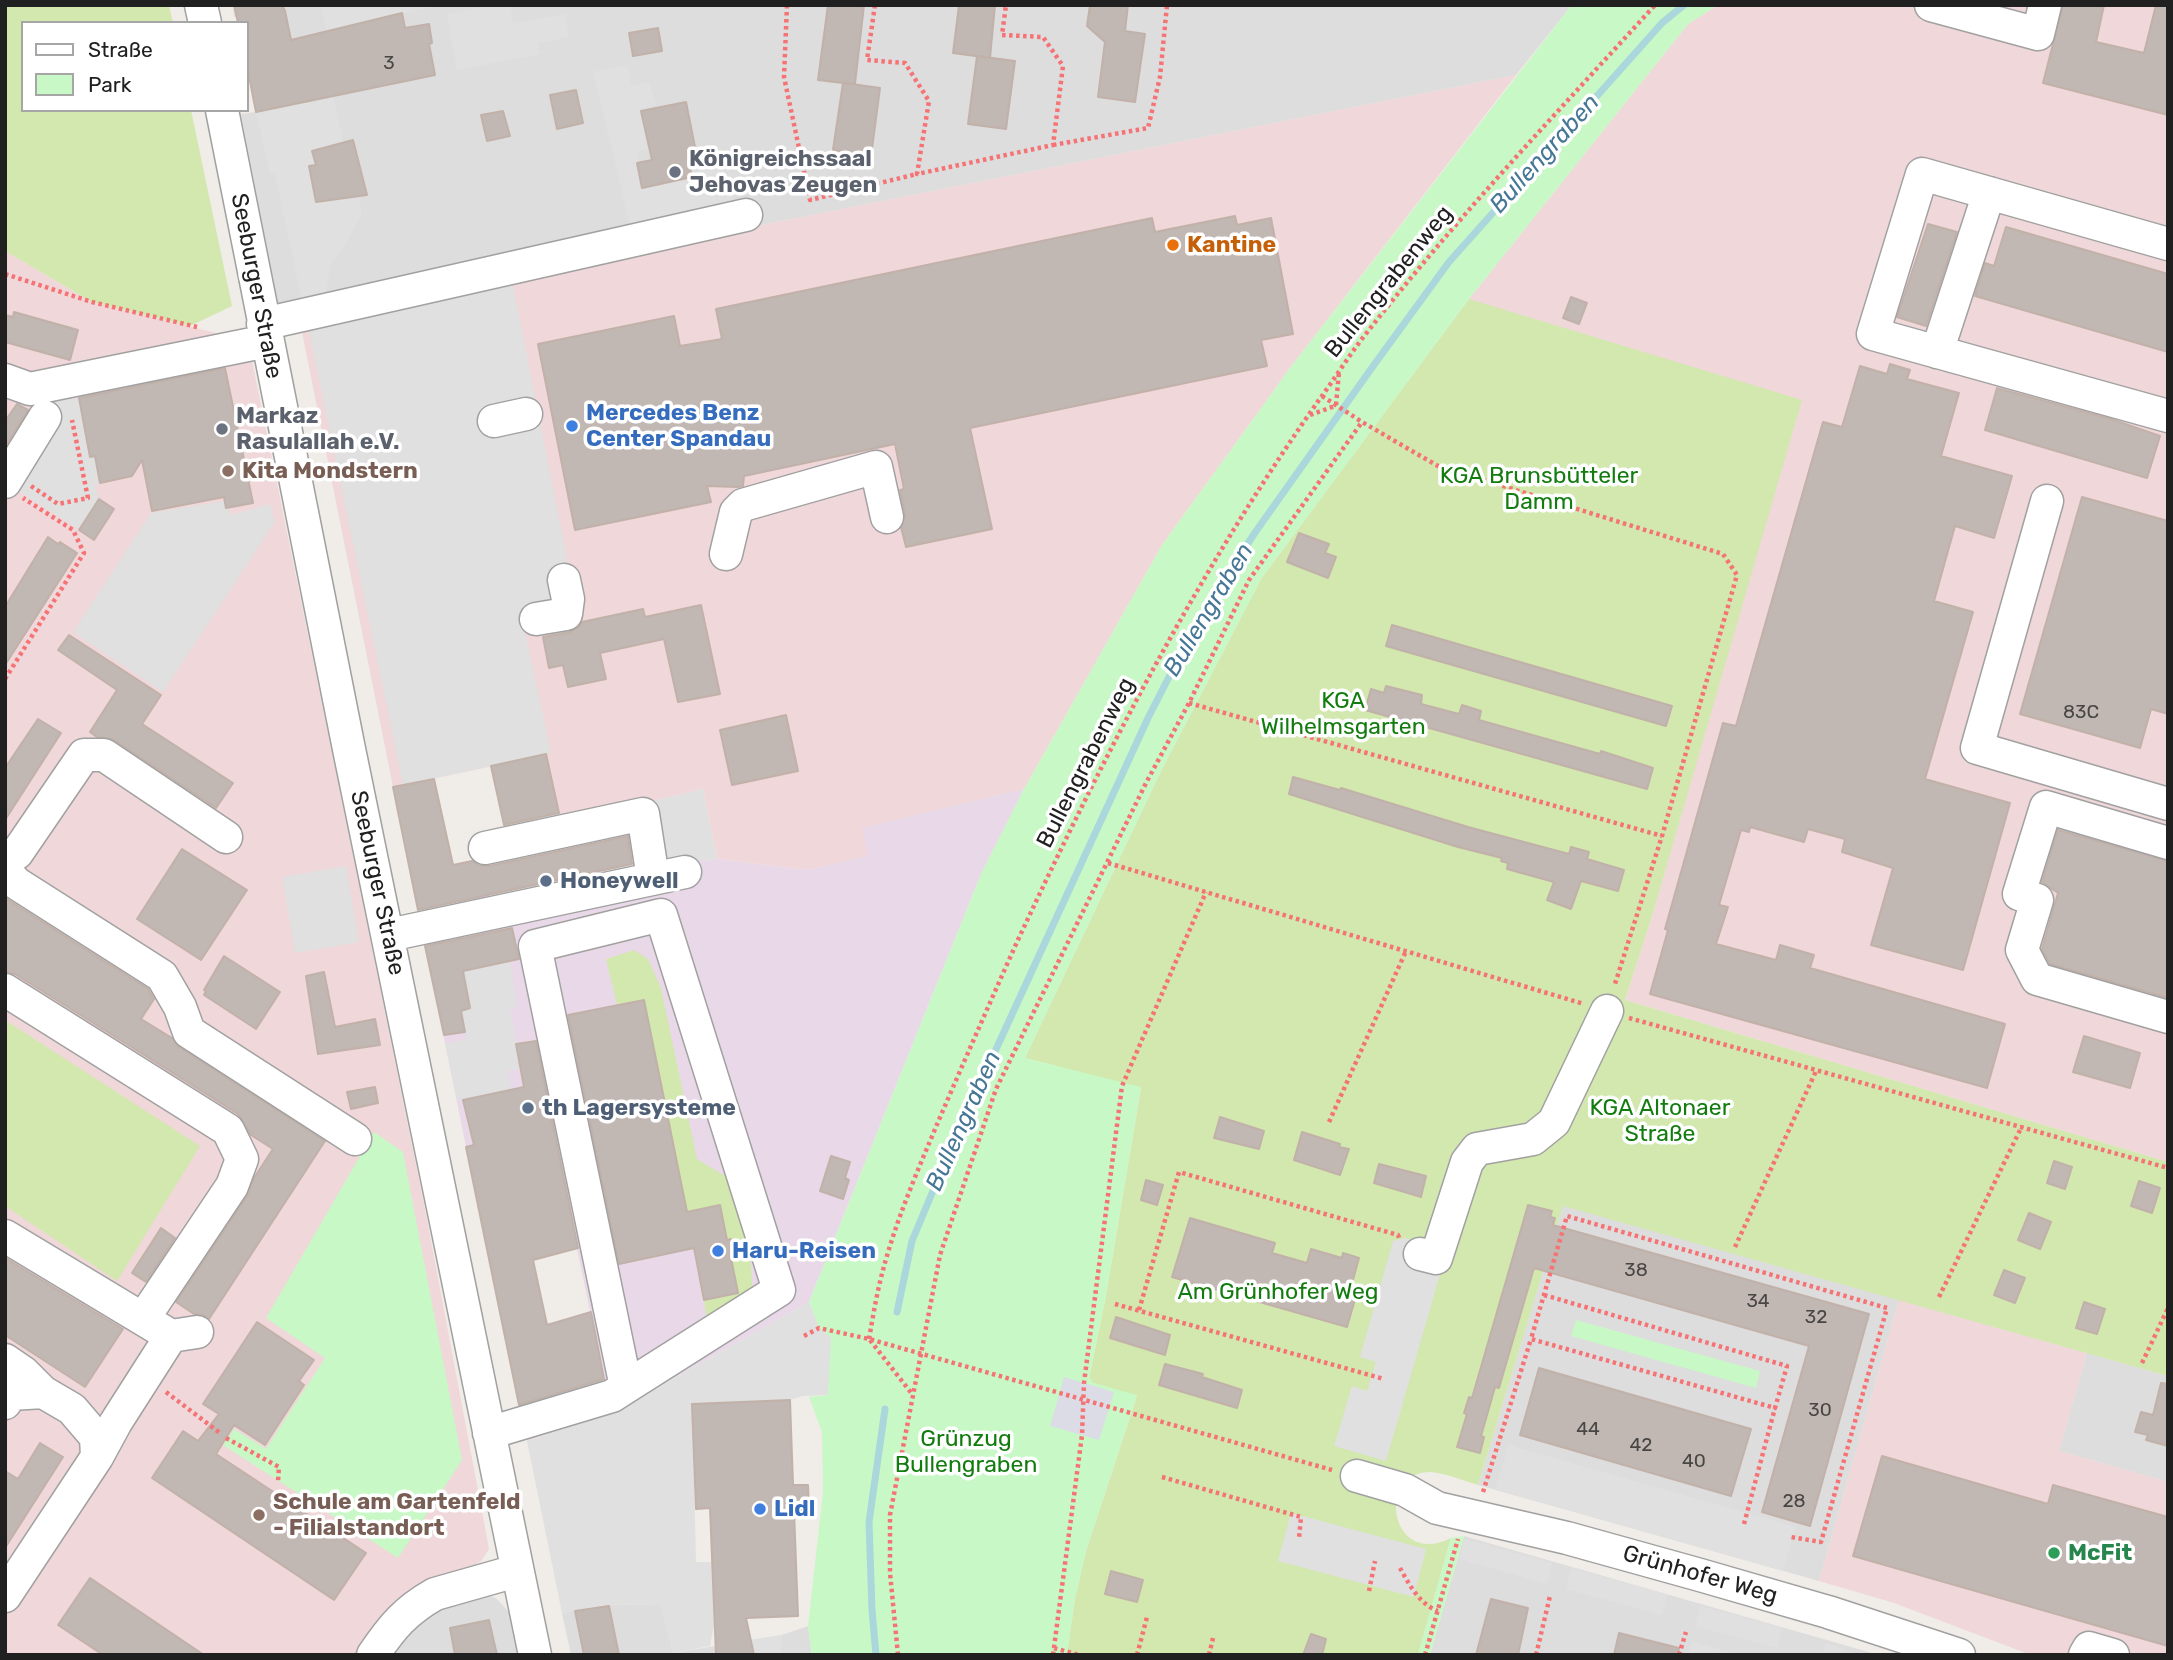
<!DOCTYPE html>
<html>
<head>
<meta charset="utf-8">
<style>
	body { margin:0 }
	#map { position:relative; width:2173px; height:1660px; overflow:hidden; background:#f0ece7; font-family:Rubik,sans-serif }
	canvas { display:block }
	.frame { position:absolute; inset:0; border:7px solid #202020; pointer-events:none }
	.legend { position:absolute; left:21px; top:21px; width:228px; height:91px; box-sizing:border-box; background:#fff; border:2px solid #a6a6a6; margin:0; padding:9px 12px; list-style:none; font-size:21px; color:#202020 }
	.legend li { display:flex; align-items:center; gap:14px; height:35px }
	.legend b { width:35px; border:2px solid #a6a6a6 }
</style>
</head>
<body>
<div id="map">
<canvas width="2173" height="1660"></canvas>
<div class="frame"></div>
<ul class="legend">
<li><b style="height:9px;background:#fff"></b>Straße</li>
<li><b style="height:19px;background:#c8f8c6"></b>Park</li>
</ul>
</div>
<script>
const c = document.querySelector('canvas').getContext('2d');
c.lineJoin = 'round';
function fill(path, color) { c.fillStyle = color; c.fill(path, 'evenodd'); }
function strokePath(path, color, width, dash) { c.strokeStyle = color; c.lineWidth = width; c.lineCap = dash ? 'butt' : 'round'; c.setLineDash(dash || []); c.stroke(path); }
function write(font, color, halo, rows, align = 'center') {
  c.font = font + ' Rubik,sans-serif'; c.lineWidth = 7; c.setLineDash([]); c.textBaseline = 'middle'; c.strokeStyle = halo; c.fillStyle = color; for (const [text, x, y, turn = 0] of rows) {
    c.save(); c.translate(x, y); c.rotate((+turn || 0) * Math.PI / 180); c.textAlign = isNaN(turn) ? turn : align; if (halo) c.strokeText(text, 0, 0); c.fillText(text, 0, 0); c.restore();
  }
}
const residential = new Path2D(`
	M233,5H1572L1516,75L511,275L282,326L241,114L256,112L247,66V23H238L237,17H234Z
	M1563,1205L1899,1300L1819,1581L1478,1485Z
	M2087,1353L2168,1376V1482L2059,1451Z
	M1464,1536L1879,1655H1430Z
	M486,1595L496,1598L510,1613L521,1655H384L426,1609Z
	M661,1604L673,1653L782,1635L808,1626L812,1655H571L562,1613L605,1605Z`);
const commercial = new Path2D(`
	M1718,5H2168V1162L1625,1000L1653,913L1712,708L1469,299L1688,24Z
	M1516,75L1293,364L1162,545L1024,789L863,828L869,856L807,870L717,859L703,789L561,823L546,755L393,787L300,322L511,275Z
	M5,251L92,302L248,341L425,1209L489,1549L481,1561L469,1569L395,1600L358,1655H5Z
	M1899,1300L2087,1353L2059,1451L2168,1482V1655H2031L1894,1603L1819,1581Z`);
const industrial = new Path2D(`
	M1024,789L981,874L809,1302L618,1410L527,1441L520,1408L605,1382L551,1126L466,1147L420,919L461,910L458,894L487,888L490,901L640,870L717,859L807,870L868,856L862,828Z`);
const grass = new Path2D(`
	M169,5L173,23H23V110H191L232,306L190,326L92,302L5,251V6Z
	M1469,299L1802,400L1653,913L1625,1000L2168,1162V1376L1563,1206L1478,1485C1464,1481 1446,1473 1431,1472C1375,1471 1390,1569 1451,1538L1418,1655H1067L1075,1598L1086,1551L1137,1396L1093,1383L1089,1378L1105,1301L1141,1088L1025,1058L1160,773L1261,579Z
	M634,950L648,959L661,988L697,1159L730,1179C743,1220 754,1255 752,1298L707,1321L704,1300L731,1258L735,1257L731,1240H727L720,1206L687,1213L644,1000L617,1005L606,959Z
	M5,1020L200,1146L117,1281L5,1206Z`);
const park = new Path2D(`
	M1572,5H1718L1688,24L1469,299L1261,579L1160,773L1025,1058L1141,1087L1105,1301L1089,1378L1093,1383L1137,1395L1086,1551L1075,1598L1067,1655H812L808,1626L823,1492L822,1432L809,1397L828,1395L819,1328L809,1302L981,874L1024,789L1162,545L1293,364Z
	M374,1132L403,1152L462,1460L398,1558L223,1445L234,1429L266,1449L325,1358L266,1318Z
	M1576,1320L1760,1371L1756,1388L1571,1336Z
	M1464,1536L1430,1655H1418L1451,1538Z`);
const parking = new Path2D(`
	M321,5H425L426,8L327,32Z
	M495,5H510L513,23L565,14L569,37L538,43L540,54L457,70L447,14Z
	M627,65L631,86L649,82L656,105L639,109L648,149L637,152L643,189L698,178L695,158L721,152L725,174L710,175L714,197L733,192L737,212L633,237L593,72Z
	M333,96L344,145L312,151L316,165L310,166L316,202L359,196L362,214L346,243L331,264L326,289L328,302L303,307L275,174H270L256,112Z
	M511,275L579,620L525,632L551,753L403,785L307,321Z
	M78,394L90,457L95,456L100,483L95,485L99,499L79,530L5,482L38,402Z
	M225,501L231,515L270,504L275,522L163,692L73,632L151,513Z
	M703,789L717,859L640,870L632,828L561,823Z
	M346,866L359,942L295,953L282,877Z
	M510,961L517,1007L510,1009L521,1069L507,1071L511,1089L457,1100L445,1044L467,1039L461,1011L470,1008L462,971Z
	M1405,1238L1447,1250L1386,1461L1334,1446L1352,1386L1367,1391L1376,1362L1360,1357L1393,1241Z
	M809,1302L819,1328L831,1337L828,1395L803,1396L790,1400L692,1404L696,1562H712L715,1620L710,1646L673,1653L660,1604L605,1605L562,1613L527,1441L618,1410Z
	M1509,1445L1796,1527L1783,1571L1495,1489Z
	M1291,1513L1426,1549L1414,1597L1278,1561Z
	M1464,1539L1552,1563L1547,1584L1459,1559Z
	M1571,1568L1668,1595L1662,1615L1566,1589Z
	M1701,1606L1782,1628L1777,1648L1695,1626Z
	M782,1635L781,1655H754L750,1640Z
	M1692,1641L1733,1653L1732,1655H1688Z
	M1826,1643L1861,1655H1822Z`);
const plaza = new Path2D(`
	M1064,1377L1114,1392L1099,1440L1050,1426Z`);
const stream = new Path2D(`
	M897,1312L912,1241L953,1143L1148,718L1196,624L1254,534L1371,369L1449,262L1662,23L1684,5
	M876,1655L872,1610L869,1522L885,1409`);
const building = new Path2D(`
	M234,5H282L285,11L291,40L402,13L405,28L429,24L432,43L429,44L435,75L256,112L247,66V23H238Z
	M828,5H864L855,84L845,83L880,88L871,156L833,150L843,83L818,80Z
	M959,5H995L990,58L953,53Z
	M1090,5H1128L1125,31L1145,34L1135,102L1098,97L1105,42L1087,26Z
	M2063,5H2104L2096,42L2144,53L2156,5H2168V115L2043,83Z
	M658,28L662,51L633,56L629,33Z
	M977,56L1015,61L1006,129L968,124Z
	M576,90L583,123L557,129L550,95Z
	M686,102L696,152L687,154L692,177L642,188L637,163L652,160L641,111Z
	M503,111L510,136L487,141L481,115Z
	M353,140L367,195L316,202L309,166L316,165L312,151Z
	M1235,216L1237,225L1271,218L1293,334L1261,340L1267,366L970,428L992,529L906,547L901,527L905,514L900,490L904,489L895,444L744,476L743,486L738,487L707,486L711,502L575,530L538,344L674,316L680,346L722,339L716,309L1152,218L1155,232Z
	M1928,224L1957,232L1926,326L1897,317Z
	M2006,227L2168,274V352L1975,296L1985,263L1994,266Z
	M1571,297L1587,303L1579,324L1563,318Z
	M14,312L78,330L70,360L5,342V315L13,317Z
	M1890,364L1910,370L1907,379L1959,393L1941,456L2012,476L1994,538L1955,526L1934,601L1973,612L1925,779L2010,803L1963,970L1871,945L1893,868L1842,852L1845,839L1808,829L1804,842L1750,827L1749,832L1741,830L1719,905L1728,907L1716,944L1776,960L1780,945L1814,955L1810,968L2005,1024L1987,1088L1650,994L1668,930L1665,929L1723,723L1736,726L1823,422L1842,427L1860,366L1887,374Z
	M225,368L253,503L226,508L224,497L152,511L142,460L132,476L100,483L95,456L90,457L79,398Z
	M1997,388L2111,419L2160,436L2147,478L1985,430Z
	M17,404L28,410L5,447V421Z
	M2082,497L2168,521V714L2151,709L2140,748L2020,714Z
	M99,499L114,509L94,540L79,530Z
	M1299,533L1329,544L1325,553L1336,557L1328,578L1287,562Z
	M48,537L58,544L60,542L77,553L5,665V607Z
	M701,605L720,694L678,702L664,639L600,653L606,679L568,687L563,665L549,668L543,637L570,632L579,627L582,622L643,609L645,617Z
	M1392,625L1672,706L1666,726L1386,646Z
	M69,635L161,695L142,724L233,783L216,808L114,740L97,737L90,732L117,690L58,650Z
	M1386,686L1422,695L1421,704L1459,714L1462,705L1481,711L1479,720L1600,754L1601,751L1653,768L1647,789L1365,710L1371,689L1384,693Z
	M786,715L798,771L732,785L720,730Z
	M38,719L61,733L5,820V768Z
	M546,754L559,813L504,825L491,766Z
	M1293,777L1340,790L1341,788L1468,827L1569,854L1571,847L1589,852L1587,859L1624,870L1618,891L1581,881L1571,909L1547,900L1554,882L1507,869L1508,863L1501,861L1502,858L1458,847L1289,794Z
	M434,779L453,865L472,861L480,866H489L628,836L632,864L418,910L393,787Z
	M2058,830L2168,861V998L2050,964L2042,949L2058,893L2042,882Z
	M182,849L247,890L201,960L137,919Z
	M5,898L148,989L154,999L141,1019L172,1038L179,1047L325,1141L209,1319L203,1315L194,1314L176,1302L247,1196L254,1178L273,1149L251,1135L238,1114L15,974L5,972Z
	M512,928L519,959L463,971L470,1008L461,1011L465,1032L444,1035L425,946Z
	M224,956L280,992L256,1029L204,995L206,991L204,990Z
	M324,972L335,1027L375,1019L380,1045L318,1054L306,976Z
	M644,1000L687,1212L720,1205L727,1240L731,1239L735,1258H731L738,1293L704,1300L694,1248L619,1264L568,1015Z
	M2084,1036L2140,1053L2130,1088L2073,1072Z
	M536,1041L578,1248L533,1260L547,1325L591,1312L604,1379L519,1405L466,1147L474,1145L463,1100L524,1087L516,1044Z
	M375,1087L378,1103L351,1109L347,1092Z
	M1220,1117L1264,1131L1259,1149L1214,1138Z
	M1302,1132L1340,1144L1339,1147L1349,1149L1340,1175L1294,1160Z
	M831,1156L850,1162L845,1178L849,1180L843,1199L820,1191Z
	M2054,1161L2072,1167L2065,1189L2047,1183Z
	M1379,1164L1426,1176L1421,1197L1374,1183Z
	M1146,1180L1163,1185L1157,1205L1141,1200Z
	M2139,1181L2160,1188L2152,1213L2131,1206Z
	M1528,1205L1552,1211L1550,1217L1555,1218L1553,1225L1869,1314L1810,1526L1762,1512L1809,1346L1534,1268L1499,1388L1495,1387L1481,1436L1484,1437L1480,1453L1457,1447L1467,1414L1464,1413L1469,1397L1472,1398Z
	M2029,1213L2051,1222L2040,1249L2018,1240Z
	M1190,1218L1275,1243L1272,1253L1307,1263L1311,1249L1342,1258L1343,1253L1359,1258L1351,1287L1358,1289L1347,1327L1172,1277Z
	M161,1228L175,1238L146,1282L132,1273Z
	M5,1258L123,1329L85,1387L5,1335Z
	M2004,1270L2025,1278L2015,1303L1994,1295Z
	M2084,1302L2105,1309L2097,1334L2076,1328Z
	M1116,1317L1170,1335L1165,1355L1110,1338Z
	M257,1322L314,1360L299,1381L304,1385L265,1445L234,1425L216,1454L366,1553L334,1600L152,1478L183,1431L198,1441L219,1414L203,1404Z
	M1165,1364L1203,1374L1202,1377L1242,1390L1237,1408L1159,1385Z
	M1539,1368L1751,1429L1731,1496L1520,1435Z
	M2161,1383L2168,1384V1446L2146,1440L2148,1435L2135,1432L2141,1412L2153,1415Z
	M790,1400L793,1485H808L809,1510L794,1511L798,1616L746,1618L754,1655H716L710,1508L696,1509L692,1404Z
	M40,1443L63,1457L5,1548V1471L18,1479Z
	M1882,1456L2048,1504L2053,1485L2168,1517V1646L1853,1556Z
	M1111,1571L1143,1580L1137,1602L1105,1594Z
	M90,1578L204,1655H103L58,1625Z
	M1491,1599L1528,1608L1518,1655H1476Z
	M609,1606L619,1655H584L575,1611Z
	M489,1620L497,1655H455L450,1628Z
	M1619,1633L1679,1648L1678,1655H1614Z
	M1311,1634L1326,1639L1322,1655H1303Z`);
const path = new Path2D(`
	M787,5L784,77L810,200L917,174
	M875,5L867,60L905,63L929,101L917,174L1053,145L1063,66L1043,37L1002,35L1006,5
	M1053,145L1148,128L1160,77L1167,5
	M5,274L92,302L197,327
	M1322,396L1362,422L1438,466L1723,554L1737,575L1662,836L1614,987
	M1336,405L1339,372
	M1310,415L1335,406
	M31,486L58,504L88,498L72,420
	M5,679L84,553L73,530L23,498
	M1189,703L1662,836
	M1108,863L1584,1004
	M1629,1018L2168,1168
	M1329,1122L1406,951
	M1735,1247L1817,1069
	M1544,1295L1787,1366L1775,1408L1531,1339L1567,1216L1887,1308L1821,1542L1791,1537
	M1939,1297L2022,1126
	M1115,1304L1384,1379
	M1139,1310L1179,1172L1398,1235L1400,1240
	M804,1336L819,1328L869,1339L1332,1470
	M869,1339C873,1316 877,1292 883,1270C897,1217 920,1165 941,1115C966,1057 991,1000 1017,942C1104,755 1199,570 1319,400C1336,377 1351,352 1369,330C1458,216 1558,112 1655,5
	M870,1340L912,1394
	M2142,1363L2168,1308
	M166,1392L220,1433
	M226,1438L279,1467L278,1481
	M1162,1477L1301,1517L1299,1538
	M1483,1492L1531,1339
	M1744,1524L1775,1408
	M1400,1568C1409,1584 1419,1604 1438,1611
	M1369,1591L1375,1561
	M1054,1648L1079,1655
	M898,1655L890,1573V1515L940,1255L996,1089L1146,783L1189,703L1249,580L1362,422
	M1053,1655L1082,1435L1084,1383L1122,1086L1206,892
	M1137,1655L1147,1617
	M1209,1655L1213,1638
	M1425,1655L1458,1539
	M1536,1655L1550,1596
	M1679,1655L1686,1632`);
const minor = new Path2D(`
	M201,5L205,23
	M1931,5L2038,34L2045,5
	M222,110L349,749L535,1655
	M2168,244L1922,174L1873,334L2168,416
	M263,324L746,215
	M1937,352L1989,193
	M5,380L30,389L267,341
	M494,421L526,414
	M5,482L45,417
	M2047,501L1977,748L2168,804
	M726,554L736,512L743,505L876,467L887,517
	M536,619L566,614L568,599L564,580
	M2168,843L2046,807L2019,894L2037,900L2022,950L2037,979L2168,1017
	M485,848L643,814L653,878
	M5,857L17,853L84,755H104L226,837
	M5,870L16,883L162,976L180,1007L189,1032L355,1139
	M389,935L685,872
	M5,990L228,1130L242,1159L232,1186L143,1319
	M5,1236L171,1336L197,1332
	M1420,1254L1436,1258L1467,1162L1477,1149L1533,1139L1554,1122L1607,1011
	M5,1360L24,1373L43,1392
	M5,1403L11,1394L43,1392L72,1409L96,1437L97,1457
	M489,1433L612,1396L626,1387L779,1290L661,915L535,946L626,1387
	M1357,1476L1405,1490L1437,1508L1567,1538L1700,1575L1828,1612L1959,1655
	M5,1596L97,1457L116,1422L171,1336
	M373,1655C392,1627 405,1611 435,1594L516,1571
	M2085,1655L2089,1648L2113,1655`);
const markers = [
	[675,172,7,"#6b7280"],
	[1173,245,7,"#e8710a"],
	[572,426,7,"#3f7fe0"],
	[222,429,7,"#6b7280"],
	[228,471,7,"#8d6e63"],
	[546,881,7,"#5c6f8a"],
	[528,1108,7,"#5c6f8a"],
	[718,1251,7,"#3f7fe0"],
	[760,1509,7,"#3f7fe0"],
	[259,1515,7,"#8d6e63"],
	[2054,1553,7,"#2e9e5b"]
];
const numberNames = [
	["3",389,64],
	["83C",2081,713],
	["38",1636,1271],
	["34",1758,1302],
	["32",1816,1318],
	["30",1820,1411],
	["44",1588,1430],
	["42",1641,1446],
	["40",1694,1462],
	["28",1794,1502]
];
const worshipNames = [
	["Königreichssaal",689,159],
	["Jehovas Zeugen",689,185],
	["Markaz",236,416],
	["Rasulallah e.V.",236,442]
];
const foodNames = [
	["Kantine",1187,245]
];
const streetNames = [
	["Bullengrabenweg",1389,282,-51],
	["Seeburger Straße",256,286,79],
	["Bullengrabenweg",1086,763,-63],
	["Seeburger Straße",377,883,78],
	["Grünhofer Weg",1700,1575,16]
];
const shopNames = [
	["Mercedes Benz",586,413],
	["Center Spandau",586,439],
	["Haru-Reisen",732,1251],
	["Lidl",774,1509]
];
const educationNames = [
	["Kita Mondstern",242,471],
	["Schule am Gartenfeld",273,1502],
	["- Filialstandort",273,1528]
];
const parkNames = [
	["KGA Brunsbütteler",1539,476],
	["Damm",1539,502],
	["KGA",1343,701],
	["Wilhelmsgarten",1343,727],
	["KGA Altonaer",1660,1108],
	["Straße",1660,1134],
	["Am Grünhofer Weg",1278,1292],
	["Grünzug",966,1439],
	["Bullengraben",966,1465]
];
const serviceNames = [
	["Honeywell",560,881],
	["th Lagersysteme",542,1108]
];
const leisureNames = [
	["McFit",2068,1553]
];
const waterNames = [
	["Bullengraben",1545,154,-48],
	["Bullengraben",1209,610,-59],
	["Bullengraben",964,1121,-66]
];
fill(residential, '#dedddd');
fill(commercial, '#f0d7d9');
fill(industrial, '#e9d9e8');
fill(grass, '#d2e8af');
fill(park, '#c8f8c6');
fill(parking, '#e0e0e0');
fill(plaza, '#dbdce6');
strokePath(stream, '#a9d7dc', 7);
fill(building, '#c1b7b3');
strokePath(building, '#c1b1a9', 2);
strokePath(minor, '#a1a1a1', 35);
strokePath(path, '#f57375', 4.5, [3.5, 3.5]);
strokePath(minor, '#fff', 32);
for (const [x, y, r, color] of markers) { const dot = new Path2D(); dot.arc(x, y, r, 0, 2 * Math.PI); c.fillStyle = color; c.fill(dot); strokePath(dot, '#fff', 2.5); }
write('19px', '#484645', null, numberNames);
write('bold 23px', '#5b616d', '#fff', worshipNames, 'left');
write('bold 23px', '#c56008', '#fff', foodNames, 'left');
write('23px', '#202020', '#fff', streetNames);
write('bold 23px', '#366cbe', '#fff', shopNames, 'left');
write('bold 23px', '#785e54', '#fff', educationNames, 'left');
write('23px', '#137c0f', '#fff', parkNames);
write('bold 23px', '#4e5e75', '#fff', serviceNames, 'left');
write('bold 23px', '#27864d', '#fff', leisureNames, 'left');
write('italic 24px', '#467796', '#fff', waterNames);
</script>
</body>
</html>
